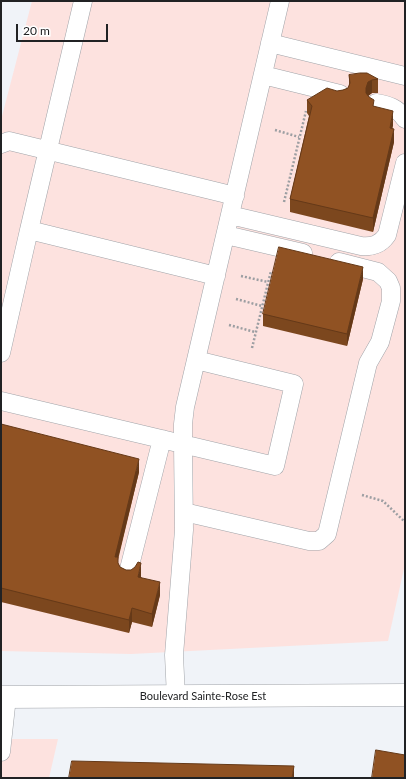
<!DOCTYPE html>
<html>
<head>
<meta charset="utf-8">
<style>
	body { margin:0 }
	#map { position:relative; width:406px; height:779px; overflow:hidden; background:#f0f3f8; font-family:Lato,sans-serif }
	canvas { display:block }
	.frame { position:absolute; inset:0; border:2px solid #212224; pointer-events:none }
	.scale { position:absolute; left:16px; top:24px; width:92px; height:18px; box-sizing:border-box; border:2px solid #212224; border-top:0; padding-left:5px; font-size:12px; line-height:14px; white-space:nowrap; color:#212224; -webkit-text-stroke:3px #fff; paint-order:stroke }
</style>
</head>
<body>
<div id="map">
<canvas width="406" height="779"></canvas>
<div class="frame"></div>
<div class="scale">20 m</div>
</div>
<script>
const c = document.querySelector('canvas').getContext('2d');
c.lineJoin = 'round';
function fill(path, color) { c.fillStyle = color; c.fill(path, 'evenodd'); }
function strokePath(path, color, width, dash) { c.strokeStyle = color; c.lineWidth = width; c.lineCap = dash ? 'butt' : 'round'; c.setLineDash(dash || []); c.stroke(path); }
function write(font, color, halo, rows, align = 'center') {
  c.font = font + ' Lato,sans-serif'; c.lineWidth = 4; c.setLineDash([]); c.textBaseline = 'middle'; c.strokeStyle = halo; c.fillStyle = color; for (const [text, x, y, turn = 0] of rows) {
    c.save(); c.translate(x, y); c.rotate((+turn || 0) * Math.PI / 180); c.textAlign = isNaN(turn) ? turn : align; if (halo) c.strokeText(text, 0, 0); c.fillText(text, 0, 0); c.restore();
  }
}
const commercial = new Path2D(`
	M32,1H405V564L388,641L131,654L1,651V120Z
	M1,739H58L49,778H1Z`);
const path = new Path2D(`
	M275,130L299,137
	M284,202L306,111
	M241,276L268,282
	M236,299L262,306
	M229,325L255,332
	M252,348L271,271
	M362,495L383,501L405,522`);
const service = new Path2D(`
	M83,1L29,230L216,276
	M270,43L405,76
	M263,75L340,94
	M376,103C388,105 398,108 405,119
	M1,144L9,141L235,196
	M230,215L361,246C372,247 380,245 387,235L405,163
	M226,235L303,253
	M1,353L29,230
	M1,401L275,466L294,384L196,360
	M184,512L309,541H319L327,534L368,363L380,342L391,301V288L388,281L378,272L339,262
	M128,573L162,439
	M176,697L174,655L184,530L183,444V424L185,407L280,1
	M1,752L7,697`);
const tertiary = new Path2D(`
	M1,697L405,695`);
const wall = new Path2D(`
	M349,75L378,79V93H372L368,96L374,107L393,125L392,129L394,142L373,232L290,212V199L309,116L307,113V100L337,91L343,90L348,88L349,86Z
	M363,279L347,346L263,326V314Z
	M1,424L139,472L118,560V563L120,567L126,570L141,576V577L160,595L152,627L132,622L129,633L1,602Z`);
const shadedWall = new Path2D(`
	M372,80V93L368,96L366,101V88L368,82Z
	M393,111V125L390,141V128Z
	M394,129V142L373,232V218Z
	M363,267V279L347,346V334Z
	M139,459V472L115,570V557Z
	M141,563V576L138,590V577Z
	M160,582V595L152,627V614Z
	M132,608V622L129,633V620Z
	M294,766V778H292Z`);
const building = new Path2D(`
	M360,73H367L378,79L372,80L368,82L366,88V93L369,97L374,100L373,106L393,111L390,128L394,129L373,218L290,199L312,106L307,100L327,88L337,91L343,90L348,88L350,83L349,75Z
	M279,247L363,267L347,334L263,314Z
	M1,424L139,459L115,557H118V563L120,567L126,570H131L135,567L138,562L141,563L138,577L160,582L152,614L132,608L129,620L1,588Z
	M376,750L405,755V778H372Z
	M72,761L294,766L292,778H69Z`);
const streetNames = [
	["Boulevard Sainte-Rose Est",203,696]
];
fill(commercial, '#fde2df');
strokePath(service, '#a1a4a9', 19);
strokePath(tertiary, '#a1a4a9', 23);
strokePath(path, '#9c9ea2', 2.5, [2, 2]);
strokePath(service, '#fff', 18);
strokePath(tertiary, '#fff', 22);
fill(wall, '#7c471e');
fill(shadedWall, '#653918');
fill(building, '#905223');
strokePath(building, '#653918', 1);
write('11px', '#212224', '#fff', streetNames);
</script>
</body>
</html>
